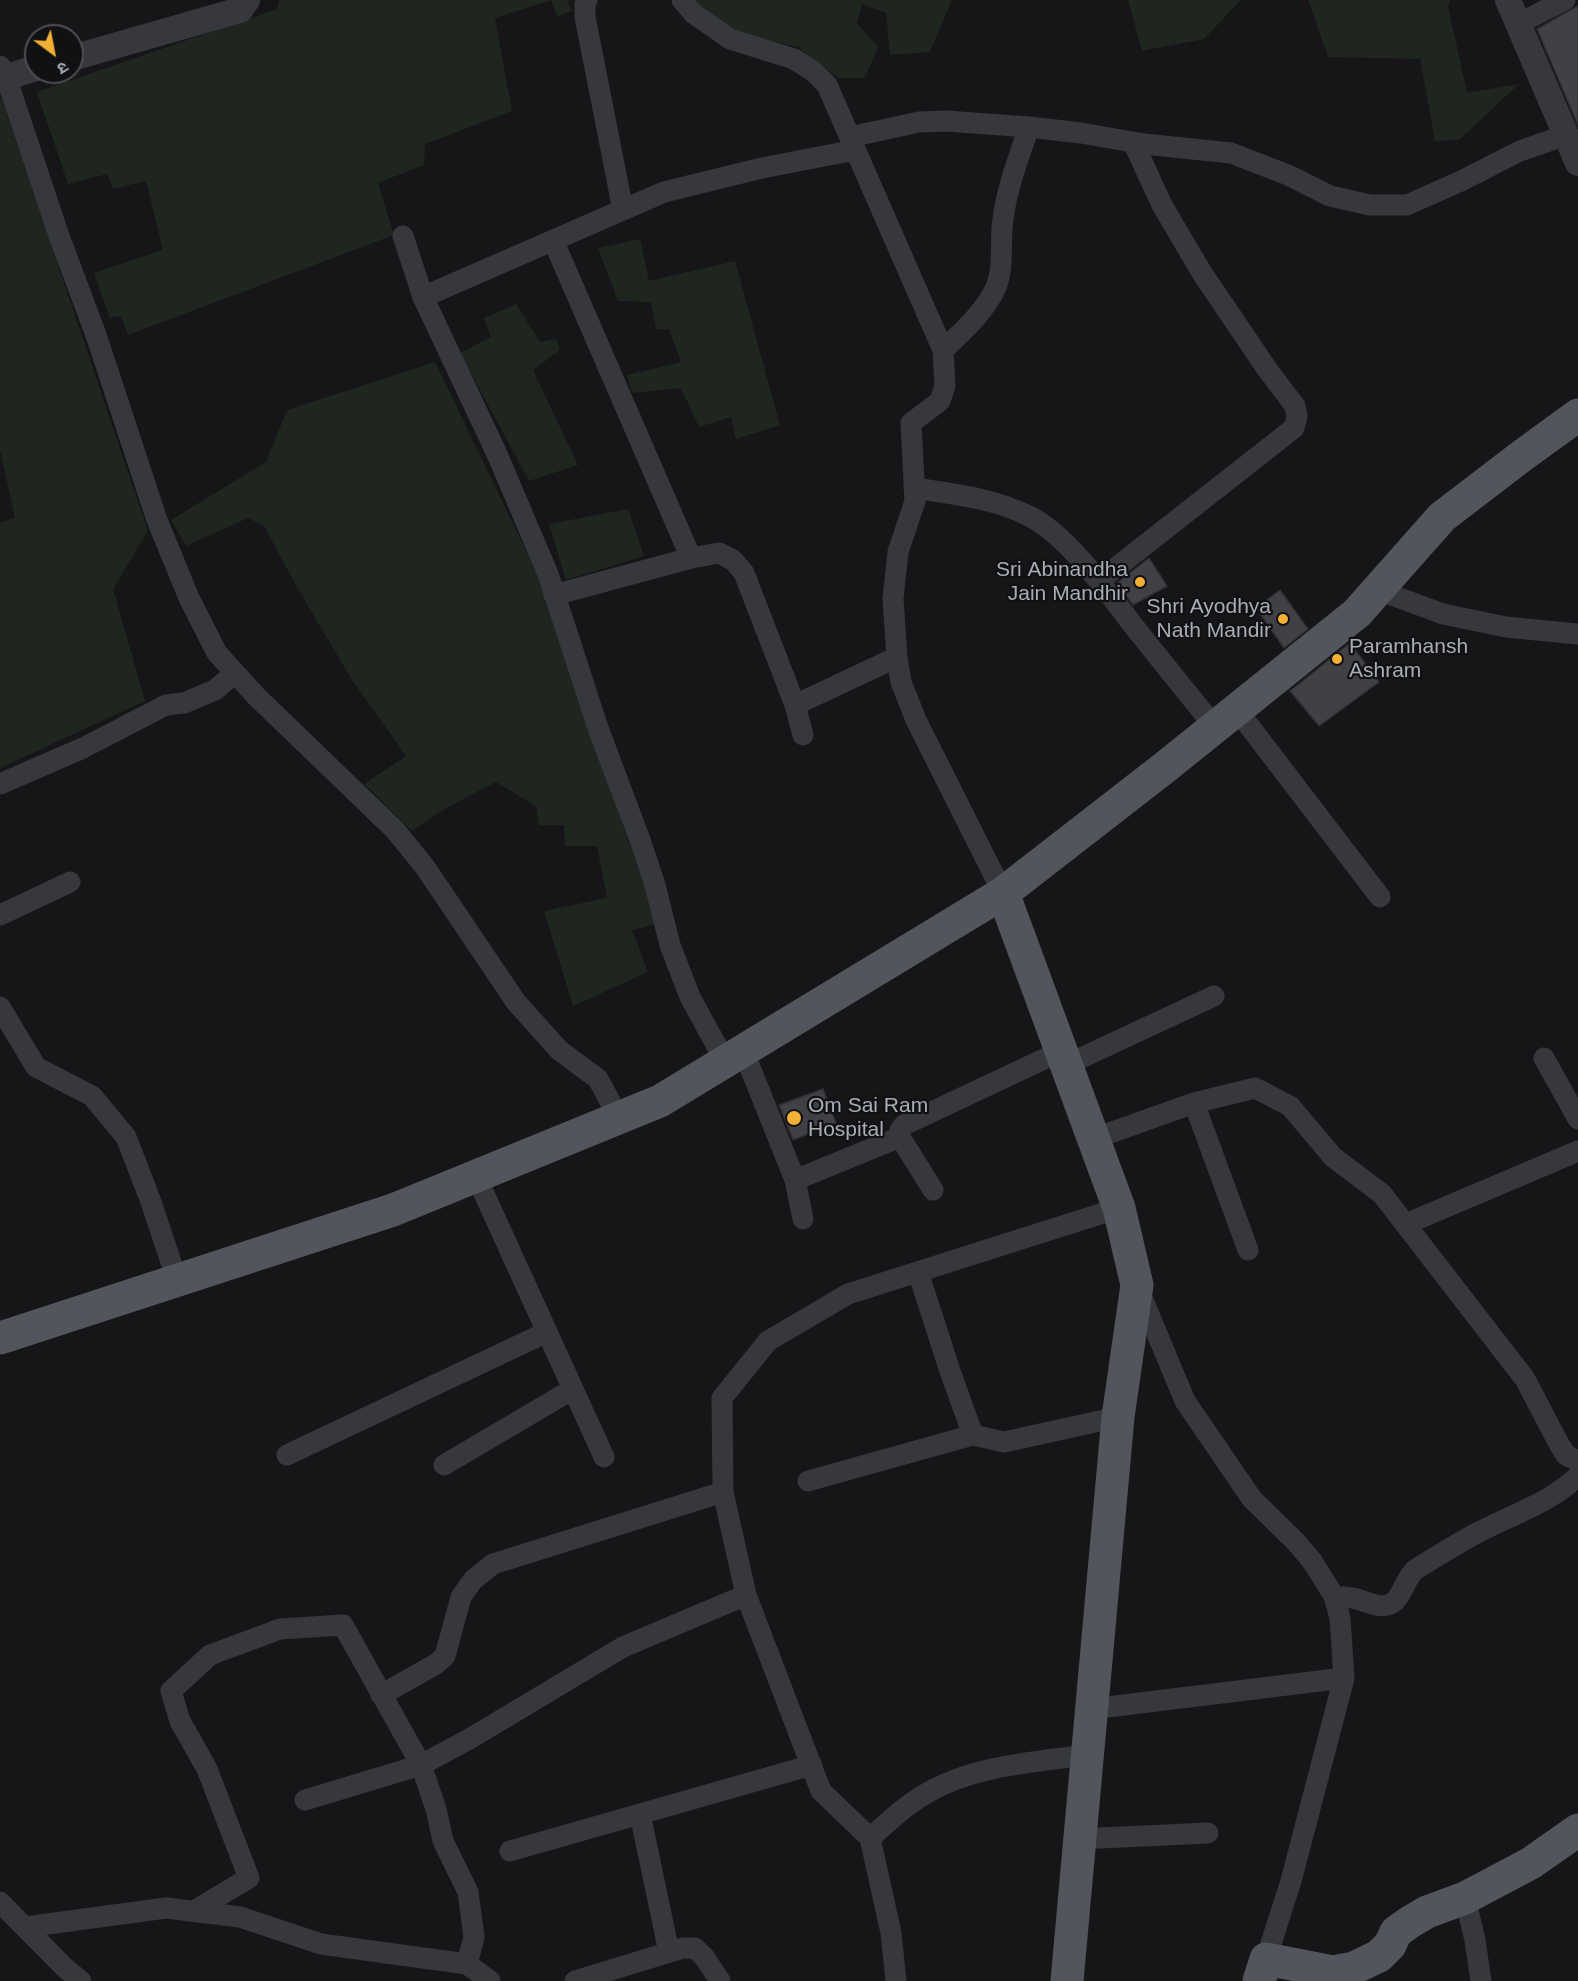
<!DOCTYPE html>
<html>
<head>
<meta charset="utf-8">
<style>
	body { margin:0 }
	#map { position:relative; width:1578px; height:1981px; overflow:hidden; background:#161618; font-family:Helvetica,"Noto Sans Devanagari",sans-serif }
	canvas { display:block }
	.north { position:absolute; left:24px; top:24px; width:60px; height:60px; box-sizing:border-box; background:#111113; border:2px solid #4d4f55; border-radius:50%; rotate:148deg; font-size:16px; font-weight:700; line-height:24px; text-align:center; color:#a8adb8 }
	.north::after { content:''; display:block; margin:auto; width:21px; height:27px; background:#f2b134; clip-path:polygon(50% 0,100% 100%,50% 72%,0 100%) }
</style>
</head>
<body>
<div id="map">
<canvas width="1578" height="1981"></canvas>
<div class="north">उ</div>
</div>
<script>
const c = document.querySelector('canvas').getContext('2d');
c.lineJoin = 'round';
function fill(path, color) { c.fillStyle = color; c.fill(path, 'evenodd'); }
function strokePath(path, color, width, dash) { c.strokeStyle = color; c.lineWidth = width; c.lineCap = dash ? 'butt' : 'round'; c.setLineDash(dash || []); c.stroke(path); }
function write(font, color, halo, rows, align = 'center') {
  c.font = font + ' Helvetica,sans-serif'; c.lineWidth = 4.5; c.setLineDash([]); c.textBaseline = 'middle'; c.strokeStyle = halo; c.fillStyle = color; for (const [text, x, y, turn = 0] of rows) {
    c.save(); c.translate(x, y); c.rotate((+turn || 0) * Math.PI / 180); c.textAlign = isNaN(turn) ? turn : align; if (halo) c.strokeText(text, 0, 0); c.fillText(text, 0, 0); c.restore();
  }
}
const green = new Path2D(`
	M279,0H567L572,11L557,16L551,0L495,18L512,111L425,144L424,165L378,183L394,235L128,335L121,316L110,318L94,273L163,250L146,181L113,189L107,174L68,184L37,92L277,9Z
	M696,0H950L951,2L930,52L890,55L886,13L862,4L857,23L878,47L865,78H838L798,47L737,33L701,6Z
	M1128,0H1241L1204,39L1142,51Z
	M1308,0H1450L1448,6L1467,93L1519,84L1459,140L1435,141L1420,59L1328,57Z
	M1,97L148,531L113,589L145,701L0,768V523L15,518L0,450V98Z
	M640,239L649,281L735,261L780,425L736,439L731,417L699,427L681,388L632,393L627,375L681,362L669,329H656L651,302L618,301L598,248Z
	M516,304L540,342L556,339L560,350L533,370L578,465L529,481L460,353L491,337L484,318Z
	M435,362L547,594L588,727L658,924L632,930L648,972L573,1006L544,911L607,898L597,846H565L564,825H539L536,806L496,782L446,808L412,831L364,784L406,756L352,680L298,589L264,526L248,518L186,546L171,520L266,462L287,410Z
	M628,509L644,556L566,580L549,524Z`);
const building = new Path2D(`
	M1578,6V125L1537,29Z
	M1149,558L1167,586L1133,605L1117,583Z
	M1280,590L1308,629L1284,648L1256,608Z
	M1350,643L1379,682L1319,726L1290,691Z
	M823,1089L836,1123L793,1140L779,1105Z`);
const minor = new Path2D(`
	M587,0L585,4V17L623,210
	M682,0L694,14L730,39L794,59L813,71L827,85L943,350L945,386L940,401L911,423L915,501L898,552L893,599L897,657L901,682L916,720L1003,893
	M1518,24L1565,0
	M0,66L6,77L59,236L96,335L157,520L189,598L217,653L256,696L395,830L425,867L516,1002L559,1050L598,1079L619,1118
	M850,137L919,122L946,121L1029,127L1081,133L1144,144L1231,153L1288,175L1330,196L1370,205H1407L1461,181L1520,151L1566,135
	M403,236L423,297L497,454L548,574L598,728L640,840L655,885L670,945L690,997L725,1061
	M553,240L691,558
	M423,297L664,192L762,168L855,150
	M943,350C961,333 980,316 992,295C1006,272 999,245 1003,219C1007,187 1019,157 1029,127
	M914,488C953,494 993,498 1029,516C1066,534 1107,591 1132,624C1160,659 1187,693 1215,727
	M1099,581L1294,428L1297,416L1295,406L1267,369L1202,273L1162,205L1133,142
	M1378,590L1443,614L1506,627L1578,634
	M554,595L691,558L719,553L733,560L744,573L795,705L803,735
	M795,705L897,657
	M1237,710L1380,897
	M0,784L83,748L166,705L184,703L215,690L235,673
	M0,915L70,882
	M0,1007L36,1067L92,1096L126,1137L150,1199L177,1280
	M743,1050L795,1180L803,1219
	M1544,1058L1578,1119
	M1066,1065L1214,996
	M1194,1103L1248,1250
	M1093,1139L1194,1103L1255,1088L1290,1106L1333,1157L1382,1194L1525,1379L1559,1444L1566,1455L1578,1461
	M476,1176L604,1457
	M795,1180L900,1137
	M933,1190L900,1137V1130L904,1125L1061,1051
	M1406,1224L1578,1151
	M918,1272L950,1371L973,1435L1004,1442L1118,1417
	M1138,1288L1185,1401L1252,1499L1296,1542L1312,1561L1334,1596L1340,1618L1344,1678L1291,1881L1266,1959
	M287,1455L547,1332
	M444,1465L573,1389
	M808,1481L973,1435
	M746,1595L821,1791L870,1838L891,1933L896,1981
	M1334,1596C1340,1597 1347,1597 1353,1598C1366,1601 1383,1612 1395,1601C1404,1591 1406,1577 1416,1569C1438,1556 1459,1542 1481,1531C1514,1514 1551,1502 1578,1476
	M381,1695L436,1664L445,1656L461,1597L473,1580L493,1564L723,1492
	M1091,1709L1344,1678
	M640,1814L669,1952
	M870,1838C884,1826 898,1812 913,1802C963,1766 1028,1763 1087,1755
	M1079,1839L1208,1833
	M510,1851L812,1765
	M1465,1898L1475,1940L1481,1981
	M0,1902L64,1967L81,1981
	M194,1911L249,1878L207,1769L180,1721L171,1691L210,1655L280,1629L343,1625L421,1765L305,1800
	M25,1927L166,1908L240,1917L321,1944L467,1964L474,1937L468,1892L443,1841L436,1809L421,1765L471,1738L623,1647L746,1595L723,1492L722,1398L768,1341L848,1294L1119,1208
	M467,1964L490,1981
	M575,1981L683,1948H695L705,1958L720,1981`);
const tertiary = new Path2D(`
	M1508,0L1578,163
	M72,58L240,10L247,0
	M0,79L36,68`);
const primary = new Path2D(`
	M1003,893L1119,1208L1137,1285L1118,1417L1067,1981
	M0,1338L393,1210L660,1101L1003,893L1164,768L1357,613L1442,517L1523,455L1578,415
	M1259,1981L1266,1959L1333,1972L1354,1968L1379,1956L1390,1945L1396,1932L1410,1922L1427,1912L1465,1898L1531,1863L1578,1830`);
const markers = [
	[1140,582,6,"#f2b134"],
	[1283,619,6,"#f2b134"],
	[1337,659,6,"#f2b134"],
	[794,1118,8,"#f2b134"]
];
const poiNames = [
	["Sri Abinandha",1128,570],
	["Jain Mandhir",1128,594],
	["Shri Ayodhya",1271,607],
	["Nath Mandir",1271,631],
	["Paramhansh",1349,647,"left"],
	["Ashram",1349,671,"left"],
	["Om Sai Ram",808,1106,"left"],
	["Hospital",808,1130,"left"]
];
fill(green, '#1e261f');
fill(building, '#404145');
strokePath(building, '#303034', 1.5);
strokePath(minor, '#37383d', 21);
strokePath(tertiary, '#37383d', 26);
strokePath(primary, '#53555c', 33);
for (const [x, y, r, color] of markers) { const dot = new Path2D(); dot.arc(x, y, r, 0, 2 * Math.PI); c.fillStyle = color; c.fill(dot); strokePath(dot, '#111113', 2); }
write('21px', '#a8adb8', '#111113', poiNames, 'right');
</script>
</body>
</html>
